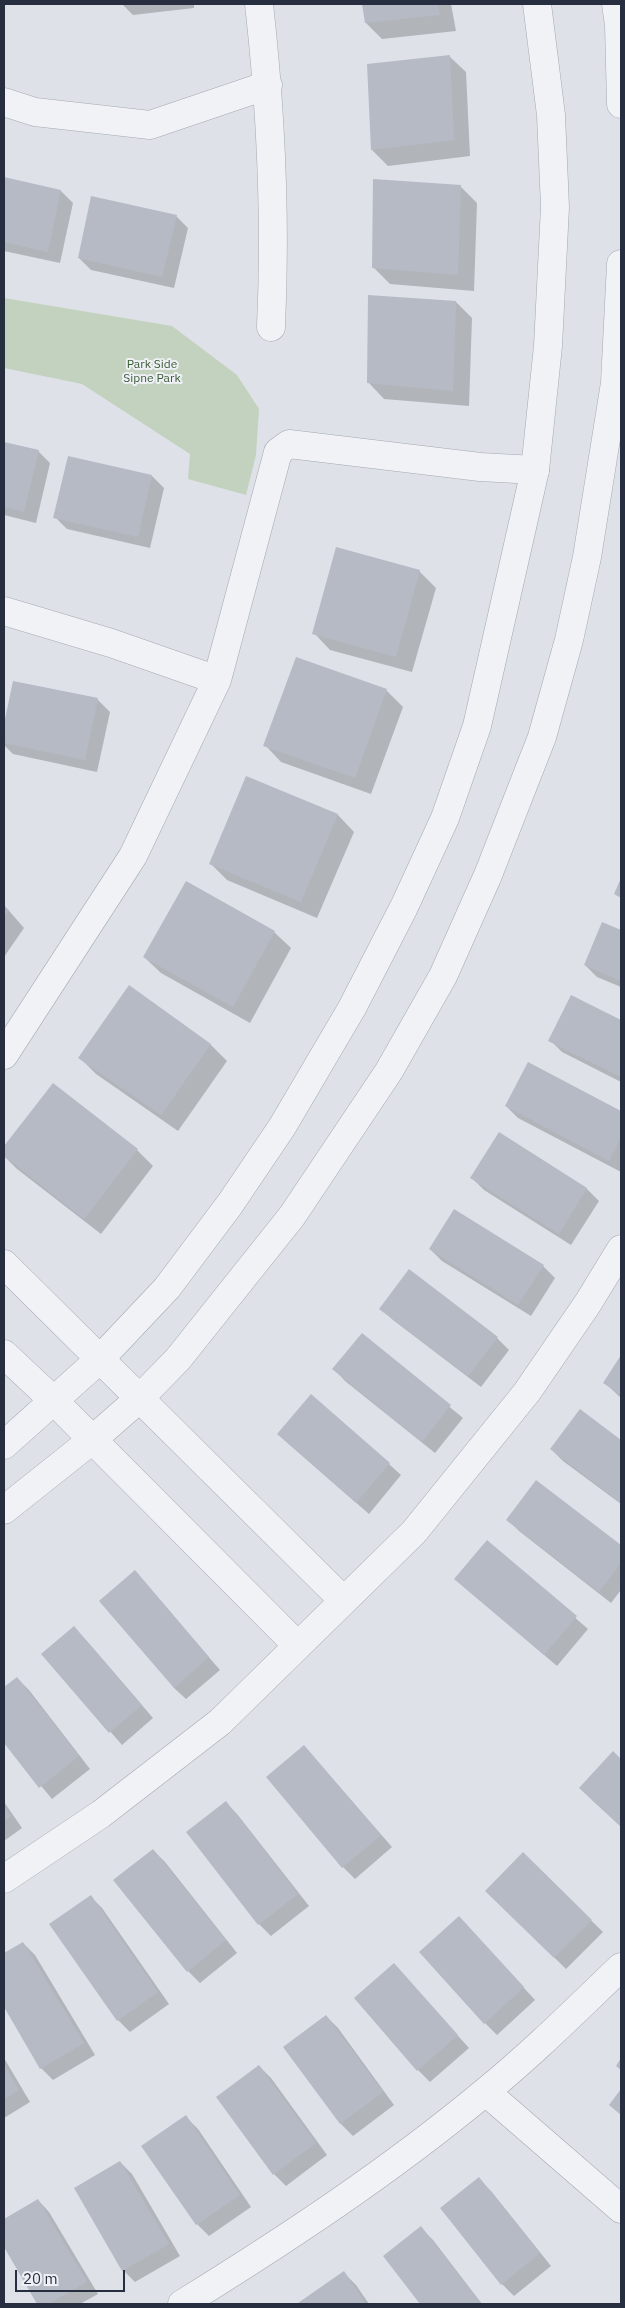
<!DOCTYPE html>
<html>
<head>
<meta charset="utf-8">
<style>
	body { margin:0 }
	#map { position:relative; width:625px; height:2308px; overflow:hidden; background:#dee1e8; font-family:"IBM Plex Sans",sans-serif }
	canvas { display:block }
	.frame { position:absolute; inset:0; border:5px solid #272e3f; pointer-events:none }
	.scale { position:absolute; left:15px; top:2270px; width:110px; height:22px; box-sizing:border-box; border:2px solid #272e3f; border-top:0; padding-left:6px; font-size:15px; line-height:18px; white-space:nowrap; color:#272e3f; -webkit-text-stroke:4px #eef0f6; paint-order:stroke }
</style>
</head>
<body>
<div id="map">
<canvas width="625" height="2308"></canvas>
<div class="frame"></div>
<div class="scale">20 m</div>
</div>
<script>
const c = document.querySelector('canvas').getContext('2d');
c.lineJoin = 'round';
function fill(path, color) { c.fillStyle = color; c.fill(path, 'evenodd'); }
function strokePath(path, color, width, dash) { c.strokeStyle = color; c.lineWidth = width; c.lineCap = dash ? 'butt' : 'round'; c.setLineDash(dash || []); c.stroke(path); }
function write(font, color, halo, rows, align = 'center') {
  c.font = font + ' "IBM Plex Sans",sans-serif'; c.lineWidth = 4; c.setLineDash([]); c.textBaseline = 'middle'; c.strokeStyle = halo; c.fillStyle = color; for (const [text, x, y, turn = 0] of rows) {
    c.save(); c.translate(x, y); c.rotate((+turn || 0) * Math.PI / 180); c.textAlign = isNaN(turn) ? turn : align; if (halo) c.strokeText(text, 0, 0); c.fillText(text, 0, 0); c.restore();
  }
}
const green = new Path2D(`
	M4,298L172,326L237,375L259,409L256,455L246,495L188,479L190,454L82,384L4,368Z`);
const shadow = new Path2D(`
	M122,4H194V8L133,15Z
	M364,4H451L456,31L382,39L366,23Z
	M449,56L466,72L470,156L388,166L372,150Z
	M4,178L61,191L73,203L60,263L4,251Z
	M461,187L477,203L474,291L390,284L373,267Z
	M176,216L188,228L174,288L91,270L79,258Z
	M456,302L472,318L469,406L384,399L368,382Z
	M4,443L38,451L50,463L36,523L4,515Z
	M152,476L164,488L150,548L67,529L55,517Z
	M419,571L436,588L412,672L330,650L314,633Z
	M14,682L98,700L110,712L97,772L13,754L4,745V730Z
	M386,690L403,707L371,794L281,762L265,745Z
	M247,777L338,815L354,832L317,918L227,880L211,864Z
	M4,905L24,928L4,957Z
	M603,924L621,931V987L597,977L585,965Z
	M274,932L291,948L250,1023L161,973L144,957Z
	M572,997L621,1021V1082L562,1052L550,1040Z
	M210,1044L227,1061L178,1131L96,1074L80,1058Z
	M529,1064L621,1113V1172L518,1118L506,1106Z
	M53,1085L137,1150L153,1166L101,1234L17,1169L4,1156V1148Z
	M499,1134L587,1189L599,1201L571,1245L484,1190L472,1178Z
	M430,1249L543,1266L555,1278L531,1316L442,1261Z
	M381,1308L497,1338L509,1350L481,1387L393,1320Z
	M362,1335L463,1418L435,1453L345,1381L334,1369Z
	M621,1358V1398L605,1383Z
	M580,1411L621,1441V1504L563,1461L551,1449Z
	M278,1434L389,1464L401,1475L369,1514Z
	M537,1482L621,1546V1590L611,1603L519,1531L507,1519Z
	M488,1542L588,1629L557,1666L468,1590Z
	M135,1572L220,1670L186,1699L174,1688Z
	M86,1640L153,1718L122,1745L43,1654Z
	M17,1678L29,1690L90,1769L52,1799L4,1741V1689Z
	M304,1746L392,1847L355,1879L343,1867Z
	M613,1753L621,1761V1826L592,1800Z
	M4,1802L22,1828L4,1841Z
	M225,1802L237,1814L309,1906L271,1936L259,1924Z
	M153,1850L165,1862L237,1953L200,1983L188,1971Z
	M523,1854L603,1932L566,1969L487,1891Z
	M91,1897L102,1908L169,2004L130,2032L118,2020Z
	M471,1930L535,2000L497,2035L485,2023Z
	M23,1943L35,1955L95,2055L53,2080L41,2068L4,2005V1955Z
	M394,1965L469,2048L430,2082L418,2070Z
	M326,2016L338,2028L394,2105L353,2136L341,2124L284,2047Z
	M4,2058L30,2102L4,2118Z
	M259,2066L271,2078L327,2155L286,2186L274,2174Z
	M186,2117L198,2129L251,2207L209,2236L197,2224L143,2146Z
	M120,2162L132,2174L180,2256L135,2282L123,2270L76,2189Z
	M479,2179L491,2191L551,2266L514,2296L502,2284Z
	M38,2200L49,2212L98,2294L80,2304H39L4,2245V2220Z
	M421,2228L433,2240L482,2304H421L384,2256Z
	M344,2273L356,2285L369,2304H300Z`);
const building = new Path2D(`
	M362,4H438L440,15L365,23Z
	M450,55L454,140L371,150L367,64Z
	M4,177L61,190L48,252L4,242Z
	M373,179L461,185L458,275L372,268Z
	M91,196L177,215L162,277L78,258Z
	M368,295L456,301L453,391L367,383Z
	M4,442L39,450L24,512L4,507Z
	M68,456L152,475L138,537L53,518Z
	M336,547L420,570L396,657L312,634Z
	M296,657L387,689L355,778L263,746Z
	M13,681L98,698L85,760L4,743V724Z
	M246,776L338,814L301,902L209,864Z
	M621,878V898L614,894Z
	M186,881L275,931L233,1007L143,957Z
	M4,907L9,910L4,917Z
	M602,922L621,930V981L584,965Z
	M129,985L211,1044L161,1115L78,1058Z
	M571,995L621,1020V1077L548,1041Z
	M528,1062L621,1111V1137L609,1161L505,1106Z
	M53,1083L138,1149L84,1219L4,1156V1146Z
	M499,1132L587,1188L559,1234L470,1178Z
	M454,1209L544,1265L518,1305L429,1249Z
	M409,1269L498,1337L468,1376L379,1309Z
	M362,1333L451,1405L422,1442L332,1369Z
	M621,1355V1395L603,1383Z
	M311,1394L390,1463L356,1503L277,1434Z
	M580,1409L621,1440V1503L550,1449Z
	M536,1480L621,1545V1563L599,1592L506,1520Z
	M487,1540L577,1616L544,1655L454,1579Z
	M135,1570L209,1657L174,1688L99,1601Z
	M74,1626L142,1705L109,1733L41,1654Z
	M17,1677L79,1756L39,1788L4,1743V1687Z
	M304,1745L381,1835L342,1868L266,1777Z
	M613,1751L621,1759V1827L579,1788Z
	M226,1801L298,1894L258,1925L186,1832Z
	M4,1806L11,1816L4,1821Z
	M153,1849L226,1940L187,1972L113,1880Z
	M523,1852L592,1920L554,1958L485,1891Z
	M91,1895L158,1992L117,2021L49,1924Z
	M459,1916L524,1987L484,2024L419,1952Z
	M23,1942L84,2043L40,2069L4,2007V1953Z
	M394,1963L458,2035L417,2071L354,1998Z
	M326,2015L383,2092L340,2124L283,2047Z
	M621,2058V2070L616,2066Z
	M4,2064L19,2090L4,2099Z
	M259,2065L316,2143L273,2175L216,2097Z
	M621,2089V2115L609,2105Z
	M186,2115L240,2195L196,2225L141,2146Z
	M120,2161L169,2244L122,2271L74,2188Z
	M479,2177L540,2253L501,2285L440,2208Z
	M38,2199L87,2282L48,2304H37L4,2247V2219Z
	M421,2226L481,2304H420L383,2256Z
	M344,2271L366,2304H299L298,2303Z`);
const minor = new Path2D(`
	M259,4C271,111 276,219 271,327
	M4,102L35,112L150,125L268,85
	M4,611L111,643L217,680L133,856L4,1055
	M217,680L278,452L289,444L480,467L535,470
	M4,1264L343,1600
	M4,1354L53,1400L297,1645
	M4,1879L101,1814L220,1722L414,1532L527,1392L588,1303L621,1249
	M486,2092L621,2209
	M182,2304C287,2239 390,2171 485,2092C533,2053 577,2009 621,1967`);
const tertiary = new Path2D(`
	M616,4L619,25L621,104
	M4,1445L100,1359L167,1288L230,1204L282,1127L352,1008L404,907L445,818L477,726L535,470L548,346L555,207L551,115L537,4
	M4,1510L92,1440L140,1398L178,1359L292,1216L389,1071L443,976L488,875L542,737L569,640L587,557L615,383L621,264`);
const parkNames = [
	["Park Side",152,365],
	["Sipne Park",152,379]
];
fill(green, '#c3d2bf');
fill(shadow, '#0003');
fill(building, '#b5bac5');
strokePath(minor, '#a3a8b2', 29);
strokePath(tertiary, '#a3a8b2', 29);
strokePath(minor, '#f1f2f6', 28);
strokePath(tertiary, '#f1f2f6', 28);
write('12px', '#395b34', '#eef0f6', parkNames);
</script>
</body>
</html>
